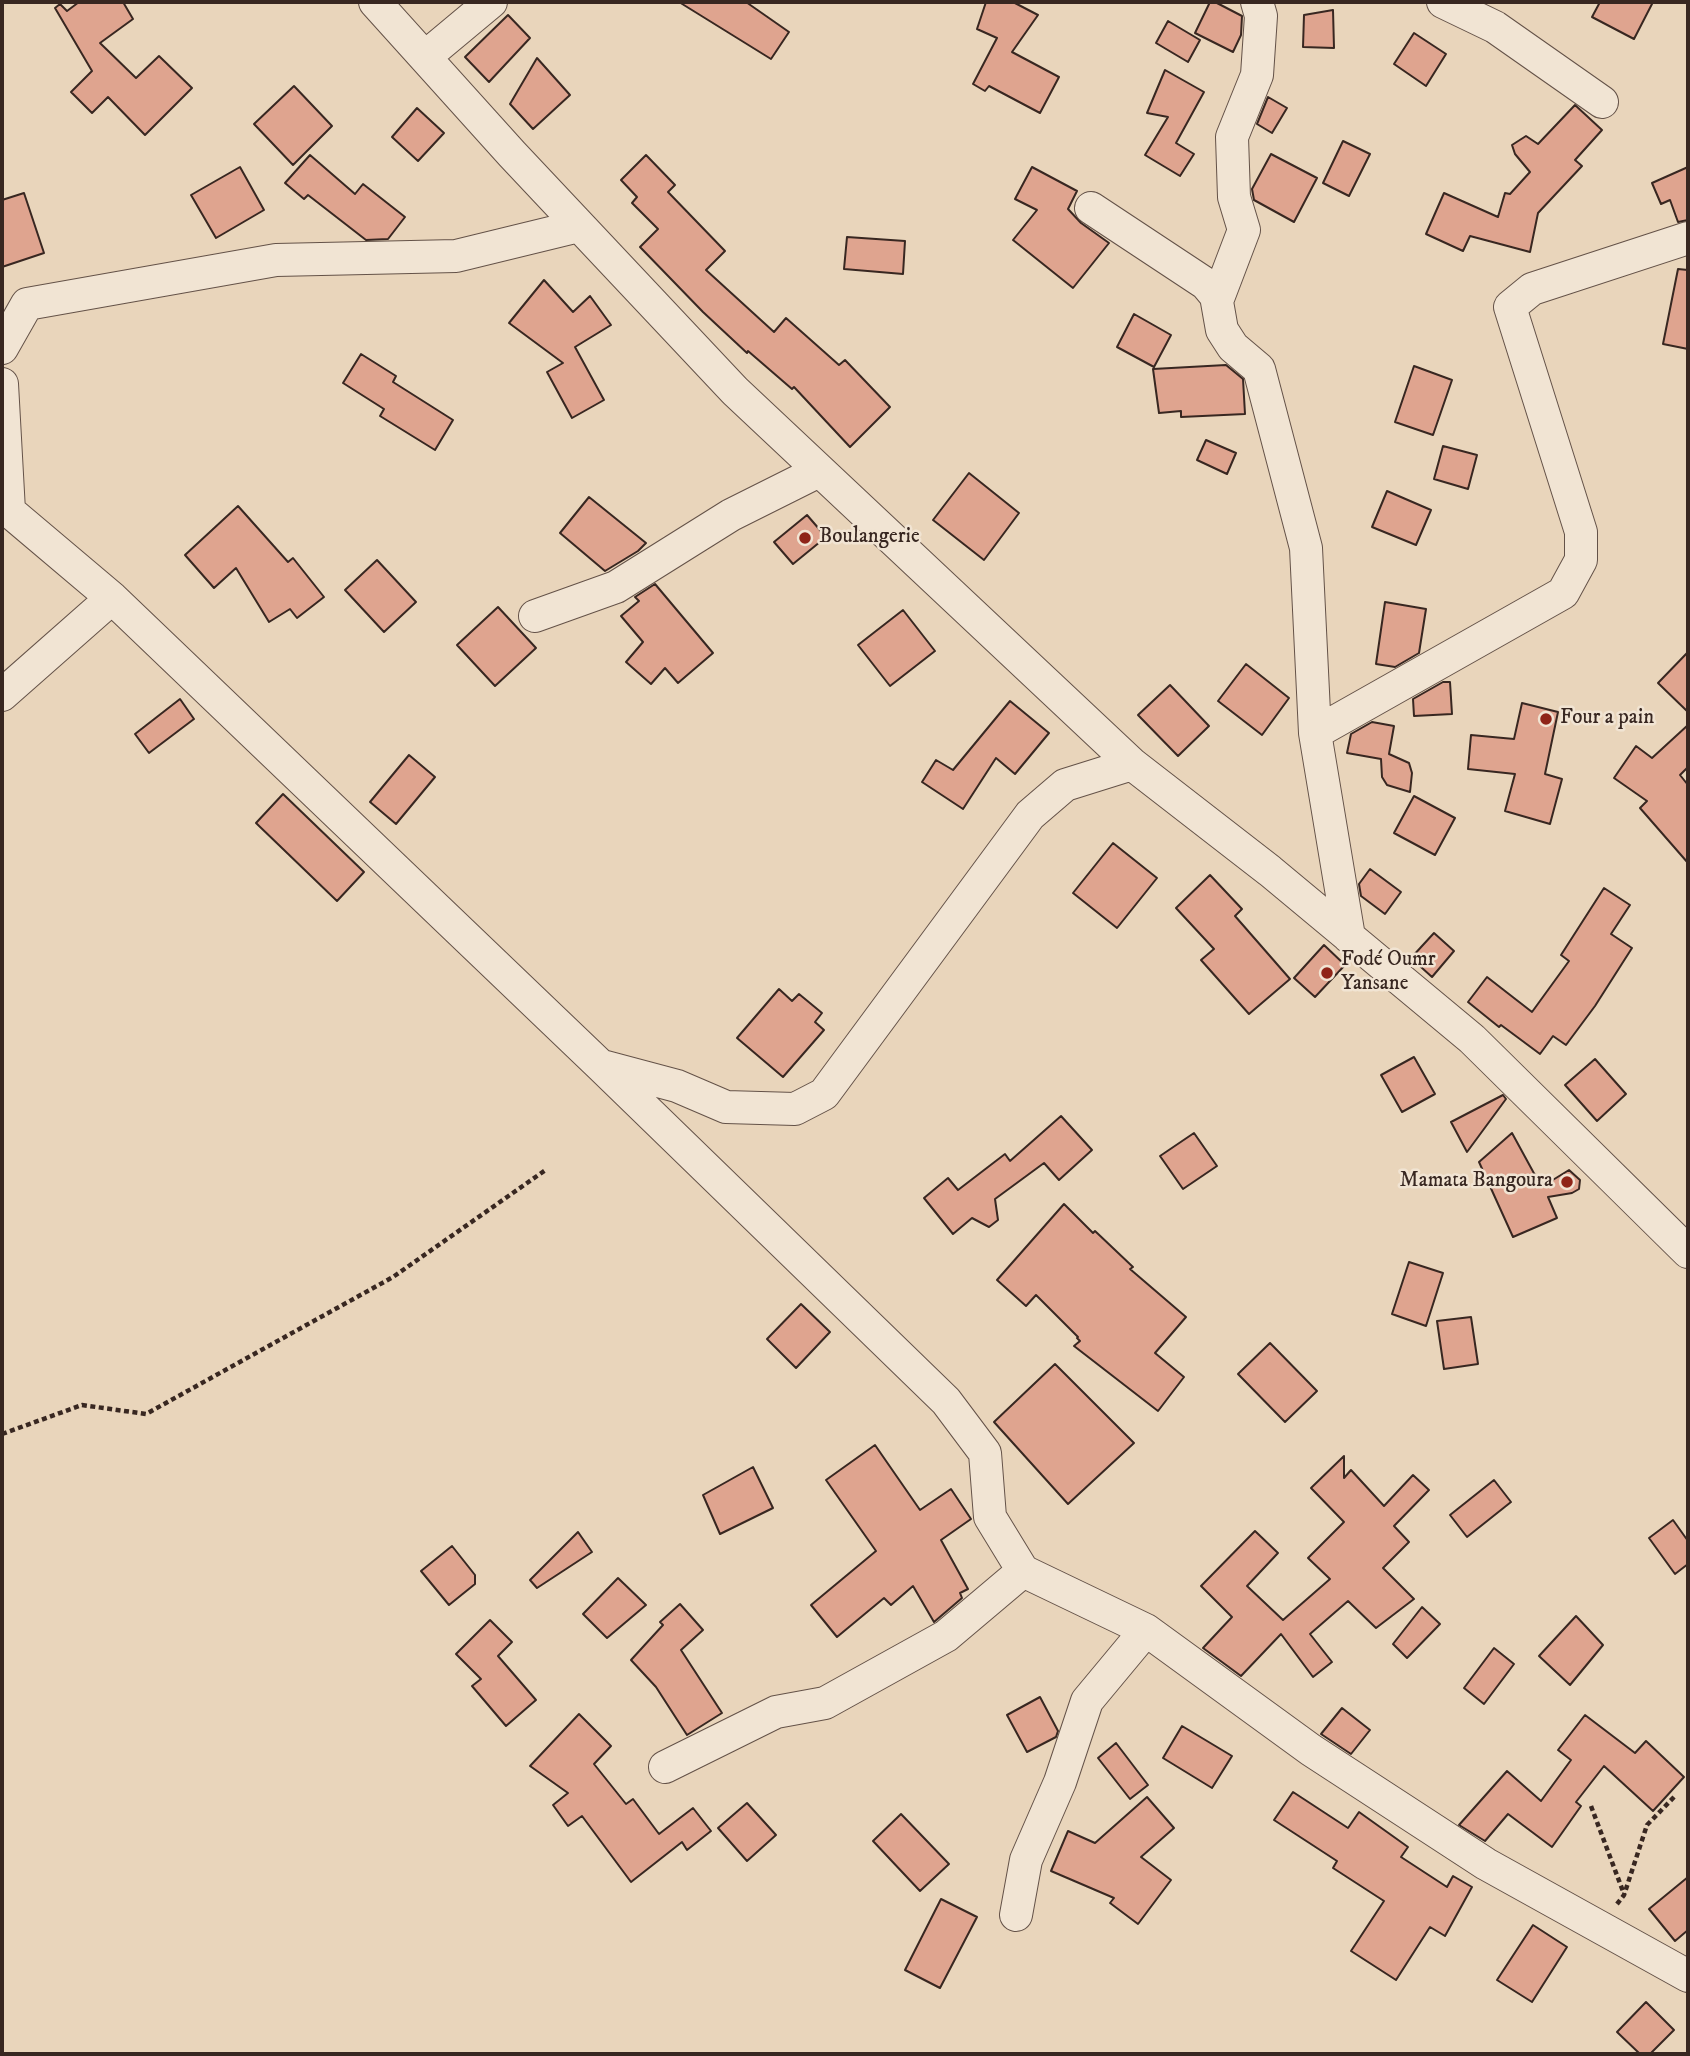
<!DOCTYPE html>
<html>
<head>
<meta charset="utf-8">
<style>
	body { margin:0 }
	#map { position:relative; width:1690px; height:2056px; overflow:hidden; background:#e9d5bb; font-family:"IM FELL DW Pica",serif }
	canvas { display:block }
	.frame { position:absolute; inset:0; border:4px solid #382721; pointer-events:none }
</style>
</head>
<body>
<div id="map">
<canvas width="1690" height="2056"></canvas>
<div class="frame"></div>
</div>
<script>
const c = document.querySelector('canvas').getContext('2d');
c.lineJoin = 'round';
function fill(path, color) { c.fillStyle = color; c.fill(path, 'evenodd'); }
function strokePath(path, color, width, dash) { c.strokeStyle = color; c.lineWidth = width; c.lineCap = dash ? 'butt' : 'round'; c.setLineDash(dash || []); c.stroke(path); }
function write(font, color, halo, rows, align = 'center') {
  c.font = font + ' "IM FELL DW Pica",serif'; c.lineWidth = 5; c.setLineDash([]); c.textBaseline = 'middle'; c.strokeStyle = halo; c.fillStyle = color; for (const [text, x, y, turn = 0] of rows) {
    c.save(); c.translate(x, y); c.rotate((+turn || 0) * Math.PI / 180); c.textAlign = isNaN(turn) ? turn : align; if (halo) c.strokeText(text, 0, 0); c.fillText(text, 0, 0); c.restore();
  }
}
const building = new Path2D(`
	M79,2H123L133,19L100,43L136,78L159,56L192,88L145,135L108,97L92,113L71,92L92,71L55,8L60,4L67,11Z
	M679,2H746L789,32L771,59Z
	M986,2H1013L1038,15L1012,52L1059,77L1040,113L989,86L985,91L973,84L997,38L977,29Z
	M1210,2H1215L1242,16L1241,35L1233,52L1195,33Z
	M1600,2H1653L1634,39L1592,17Z
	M1333,10L1334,48L1303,47L1304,15Z
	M508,15L530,38L489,82L465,57Z
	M1168,21L1200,40L1188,62L1156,43Z
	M1414,33L1446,54L1426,86L1394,64Z
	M537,58L570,95L533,129L510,104Z
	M1165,70L1204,92L1176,143L1194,154L1180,176L1145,155L1168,117L1147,113Z
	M294,86L332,126L293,165L254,124Z
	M1268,97L1287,108L1272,133L1257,124Z
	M1575,105L1602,130L1575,160L1582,166L1538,213L1530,252L1470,236L1463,251L1426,234L1444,193L1498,217L1505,193L1510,194L1530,172L1515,154L1512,145L1526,136L1538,144Z
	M417,108L444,133L418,161L392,137Z
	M1343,141L1370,154L1349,196L1323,183Z
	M1271,154L1317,178L1294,222L1254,200L1252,189Z
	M310,155L355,194L363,184L405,217L388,239L366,240L308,195L304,199L285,183Z
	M646,155L675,185L668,192L725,251L706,270L774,332L786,318L839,365L845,360L890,407L850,447L794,387L792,389L748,351L747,353L703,312L640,247L658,229L632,203L637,197L621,180Z
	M240,167L264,210L216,238L191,195Z
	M1032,167L1077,191L1068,209L1081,223L1109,243L1073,288L1013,240L1037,210L1015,199Z
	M1688,167V220L1678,222L1670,200L1661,204L1652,183Z
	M24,193L44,253L2,267V200Z
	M847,237L905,241L903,274L844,269Z
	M1678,269L1688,270V349L1663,344Z
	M544,280L573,312L590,296L611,325L575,347L604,400L572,418L547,372L563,363L509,323Z
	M1134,314L1171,335L1154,367L1117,347Z
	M361,354L396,376L393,382L453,420L435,450L380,416L384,409L343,383Z
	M1226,365L1243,379L1245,414L1181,417V411L1159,413L1153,369Z
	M1414,366L1452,380L1433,435L1395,422Z
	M1206,440L1236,453L1227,474L1197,460Z
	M1443,446L1477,455L1468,489L1434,479Z
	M969,473L1019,513L984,560L933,520Z
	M1387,491L1431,510L1416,545L1372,527Z
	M589,497L646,543L638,551L605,571L560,533Z
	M238,506L288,562L293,558L324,597L297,618L290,609L269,622L236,568L214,588L185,555Z
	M807,515L826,537L793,564L774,542Z
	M377,560L416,602L384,632L345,590Z
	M655,584L713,653L678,683L665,668L651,684L626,662L643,642L621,616L639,601L635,597Z
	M1385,602L1426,609L1419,653L1395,667L1376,664Z
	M498,607L536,648L495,686L457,645Z
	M903,610L935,651L890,686L858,645Z
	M1688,652V712L1658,683Z
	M1246,664L1289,698L1262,735L1218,701Z
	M1443,682H1450L1452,714L1414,716L1413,699Z
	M1170,685L1209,726L1178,756L1138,715Z
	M180,699L194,719L149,753L135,734Z
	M1010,701L1049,733L1015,774L996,758L963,809L922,782L936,760L953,770Z
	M1522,703L1558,712L1545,774L1562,779L1550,824L1505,811L1515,774L1468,769L1471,735L1514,739Z
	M1372,722L1394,726L1389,754L1409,763L1412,773L1410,792L1387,785L1382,777L1381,759L1347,753L1351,734Z
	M1688,725V767L1680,775L1688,785V863L1640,808L1647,801L1614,778L1636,746L1652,758Z
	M409,755L435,777L396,824L370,802Z
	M283,794L364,872L337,901L256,823Z
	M1414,796L1455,818L1435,855L1394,833Z
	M1113,843L1157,878L1117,928L1073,893Z
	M1370,869L1401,892L1385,914L1361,896L1359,884Z
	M1210,875L1242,909L1235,916L1290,979L1249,1014L1201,960L1214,949L1176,908Z
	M1604,888L1630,905L1611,934L1632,948L1595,1006L1566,1045L1553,1036L1540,1054L1501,1025L1499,1027L1468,1002L1487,977L1532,1012L1569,961L1561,955Z
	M1434,933L1454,951L1432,977L1411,958Z
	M1324,945L1345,965L1315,997L1294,978Z
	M779,989L792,1001L799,994L822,1013L815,1022L824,1030L783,1077L737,1038Z
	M1414,1057L1435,1094L1402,1112L1381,1075Z
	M1595,1059L1626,1094L1597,1121L1565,1085Z
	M1503,1095L1506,1099L1467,1152L1451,1122Z
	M1061,1116L1092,1150L1059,1180L1044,1163L995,1199L998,1220L989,1227L972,1218L953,1234L924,1198L948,1178L958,1190L1005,1154L1010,1161Z
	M1194,1133L1217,1166L1183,1189L1160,1156Z
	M1512,1133L1536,1177L1539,1176L1543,1186L1569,1170L1580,1180L1579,1189L1572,1193L1548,1197L1557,1218L1513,1237L1479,1162Z
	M1064,1204L1093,1233L1095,1231L1133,1267L1130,1269L1186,1317L1155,1353L1184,1377L1158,1411L1074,1346L1080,1341L1077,1338L1078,1337L1036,1295L1026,1306L997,1280Z
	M1409,1262L1443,1273L1426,1326L1392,1314Z
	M801,1304L830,1332L796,1368L767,1339Z
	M1471,1317L1478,1364L1444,1369L1437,1321Z
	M1270,1343L1317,1391L1285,1422L1238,1374Z
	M1055,1364L1134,1443L1068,1504L994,1422Z
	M875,1445L920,1510L951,1489L971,1519L941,1540L968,1589L960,1593L962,1598L934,1622L913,1586L891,1605L884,1598L837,1637L811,1605L876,1551L826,1480Z
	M1344,1456V1478L1351,1470L1384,1506L1413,1475L1429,1490L1394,1526L1409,1542L1383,1568L1414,1599L1376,1628L1348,1601L1310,1634L1332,1662L1313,1677L1281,1634L1241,1676L1203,1648L1232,1617L1201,1586L1255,1531L1278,1553L1247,1586L1283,1620L1330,1579L1308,1558L1344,1522L1311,1488Z
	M753,1467L773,1508L720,1534L703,1495Z
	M1494,1480L1511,1502L1467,1537L1450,1515Z
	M1673,1520L1688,1541V1564L1675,1574L1649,1538Z
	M578,1532L592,1552L537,1588L530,1580Z
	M452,1546L475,1575V1584L449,1605L421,1571Z
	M618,1578L646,1605L607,1638L583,1614Z
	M680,1604L703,1630L681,1650L722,1713L687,1735L656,1687L631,1660L663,1625L660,1622Z
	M1422,1607L1440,1624L1407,1658L1393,1644Z
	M1576,1616L1603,1645L1570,1685L1539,1656Z
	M490,1620L512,1642L498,1656L536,1700L506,1726L472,1686L481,1679L456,1654Z
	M1494,1648L1514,1664L1484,1704L1464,1688Z
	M1040,1697L1058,1731L1056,1737L1027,1752L1007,1715Z
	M1342,1708L1370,1730L1351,1754L1321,1734Z
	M579,1714L611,1746L594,1764L626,1804L633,1799L659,1834L693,1808L711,1831L687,1850L682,1842L631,1882L582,1816L568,1826L553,1805L568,1793L530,1766Z
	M1585,1715L1635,1753L1646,1741L1684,1777L1653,1811L1604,1766L1576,1802L1581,1806L1552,1847L1508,1814L1485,1841L1459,1825L1507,1771L1541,1801L1571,1760L1558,1750Z
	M1182,1726L1232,1756L1212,1788L1163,1758Z
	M1116,1743L1148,1785L1130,1799L1098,1758Z
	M1293,1792L1348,1828L1359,1812L1408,1847L1401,1857L1447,1887L1453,1876L1472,1887L1445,1936L1430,1927L1396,1980L1351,1951L1384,1901L1333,1868L1337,1861L1274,1820Z
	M1147,1797L1174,1828L1141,1857L1171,1880L1138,1924L1110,1903L1114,1898L1051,1871L1068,1831L1095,1843Z
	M747,1803L776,1835L747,1861L718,1828Z
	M901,1814L949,1864L920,1891L873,1841Z
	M1688,1877V1930L1675,1941L1649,1909Z
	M941,1899L977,1917L940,1988L905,1970Z
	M1533,1925L1567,1947L1532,2002L1497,1980Z
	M1646,2002L1674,2030L1650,2054H1640L1617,2032Z`);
const path = new Path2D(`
	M2,1434L82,1405L146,1414L393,1277L547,1169
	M1591,1806L1624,1894
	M1617,1904L1624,1895L1647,1825L1675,1796`);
const street = new Path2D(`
	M375,2L512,154L735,391L1132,764L1270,871L1472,1039L1688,1252
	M1443,2L1495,27L1602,102
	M425,57L491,2
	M1091,208L1206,284L1216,296L1222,330L1233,347L1259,369L1306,548L1315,733L1349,937
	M1217,301L1244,230L1234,197L1232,137L1257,75L1261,16L1257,2
	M2,348L27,304L276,260L456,256L579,226
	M2,384L9,511L112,598L601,1066L946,1401L985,1453L990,1517L1023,1571L1146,1630L1311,1750L1486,1864L1688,1976
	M535,616L616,587L731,515L819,471
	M2,695L112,598
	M1315,733L1563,593L1581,560V532L1510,307L1532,289L1688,238
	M602,1066L677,1086L726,1107L795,1109L824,1094L1030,815L1065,785L1132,764
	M665,1767L776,1712L825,1703L946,1636L1023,1571
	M1016,1915L1026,1860L1060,1782L1087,1701L1146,1630`);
const markers = [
	[805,538,7,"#8f2418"],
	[1546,719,7,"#8f2418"],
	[1327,973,7,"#8f2418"],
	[1567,1182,7,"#8f2418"]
];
const poiNames = [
	["Boulangerie",819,538],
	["Four a pain",1560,719],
	["Fodé Oumr",1341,961],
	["Yansane",1341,985],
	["Mamata Bangoura",1553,1182,"right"]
];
fill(building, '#dfa48f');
strokePath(building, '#382721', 2);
strokePath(street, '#645248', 34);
strokePath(path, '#382721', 4.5, [5, 3.5]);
strokePath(street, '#f1e4d3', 32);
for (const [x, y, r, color] of markers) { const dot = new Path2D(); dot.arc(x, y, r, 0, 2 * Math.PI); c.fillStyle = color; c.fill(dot); strokePath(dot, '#f1e4d3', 2.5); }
write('21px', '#382721', '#f1e4d3', poiNames, 'left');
</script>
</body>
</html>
